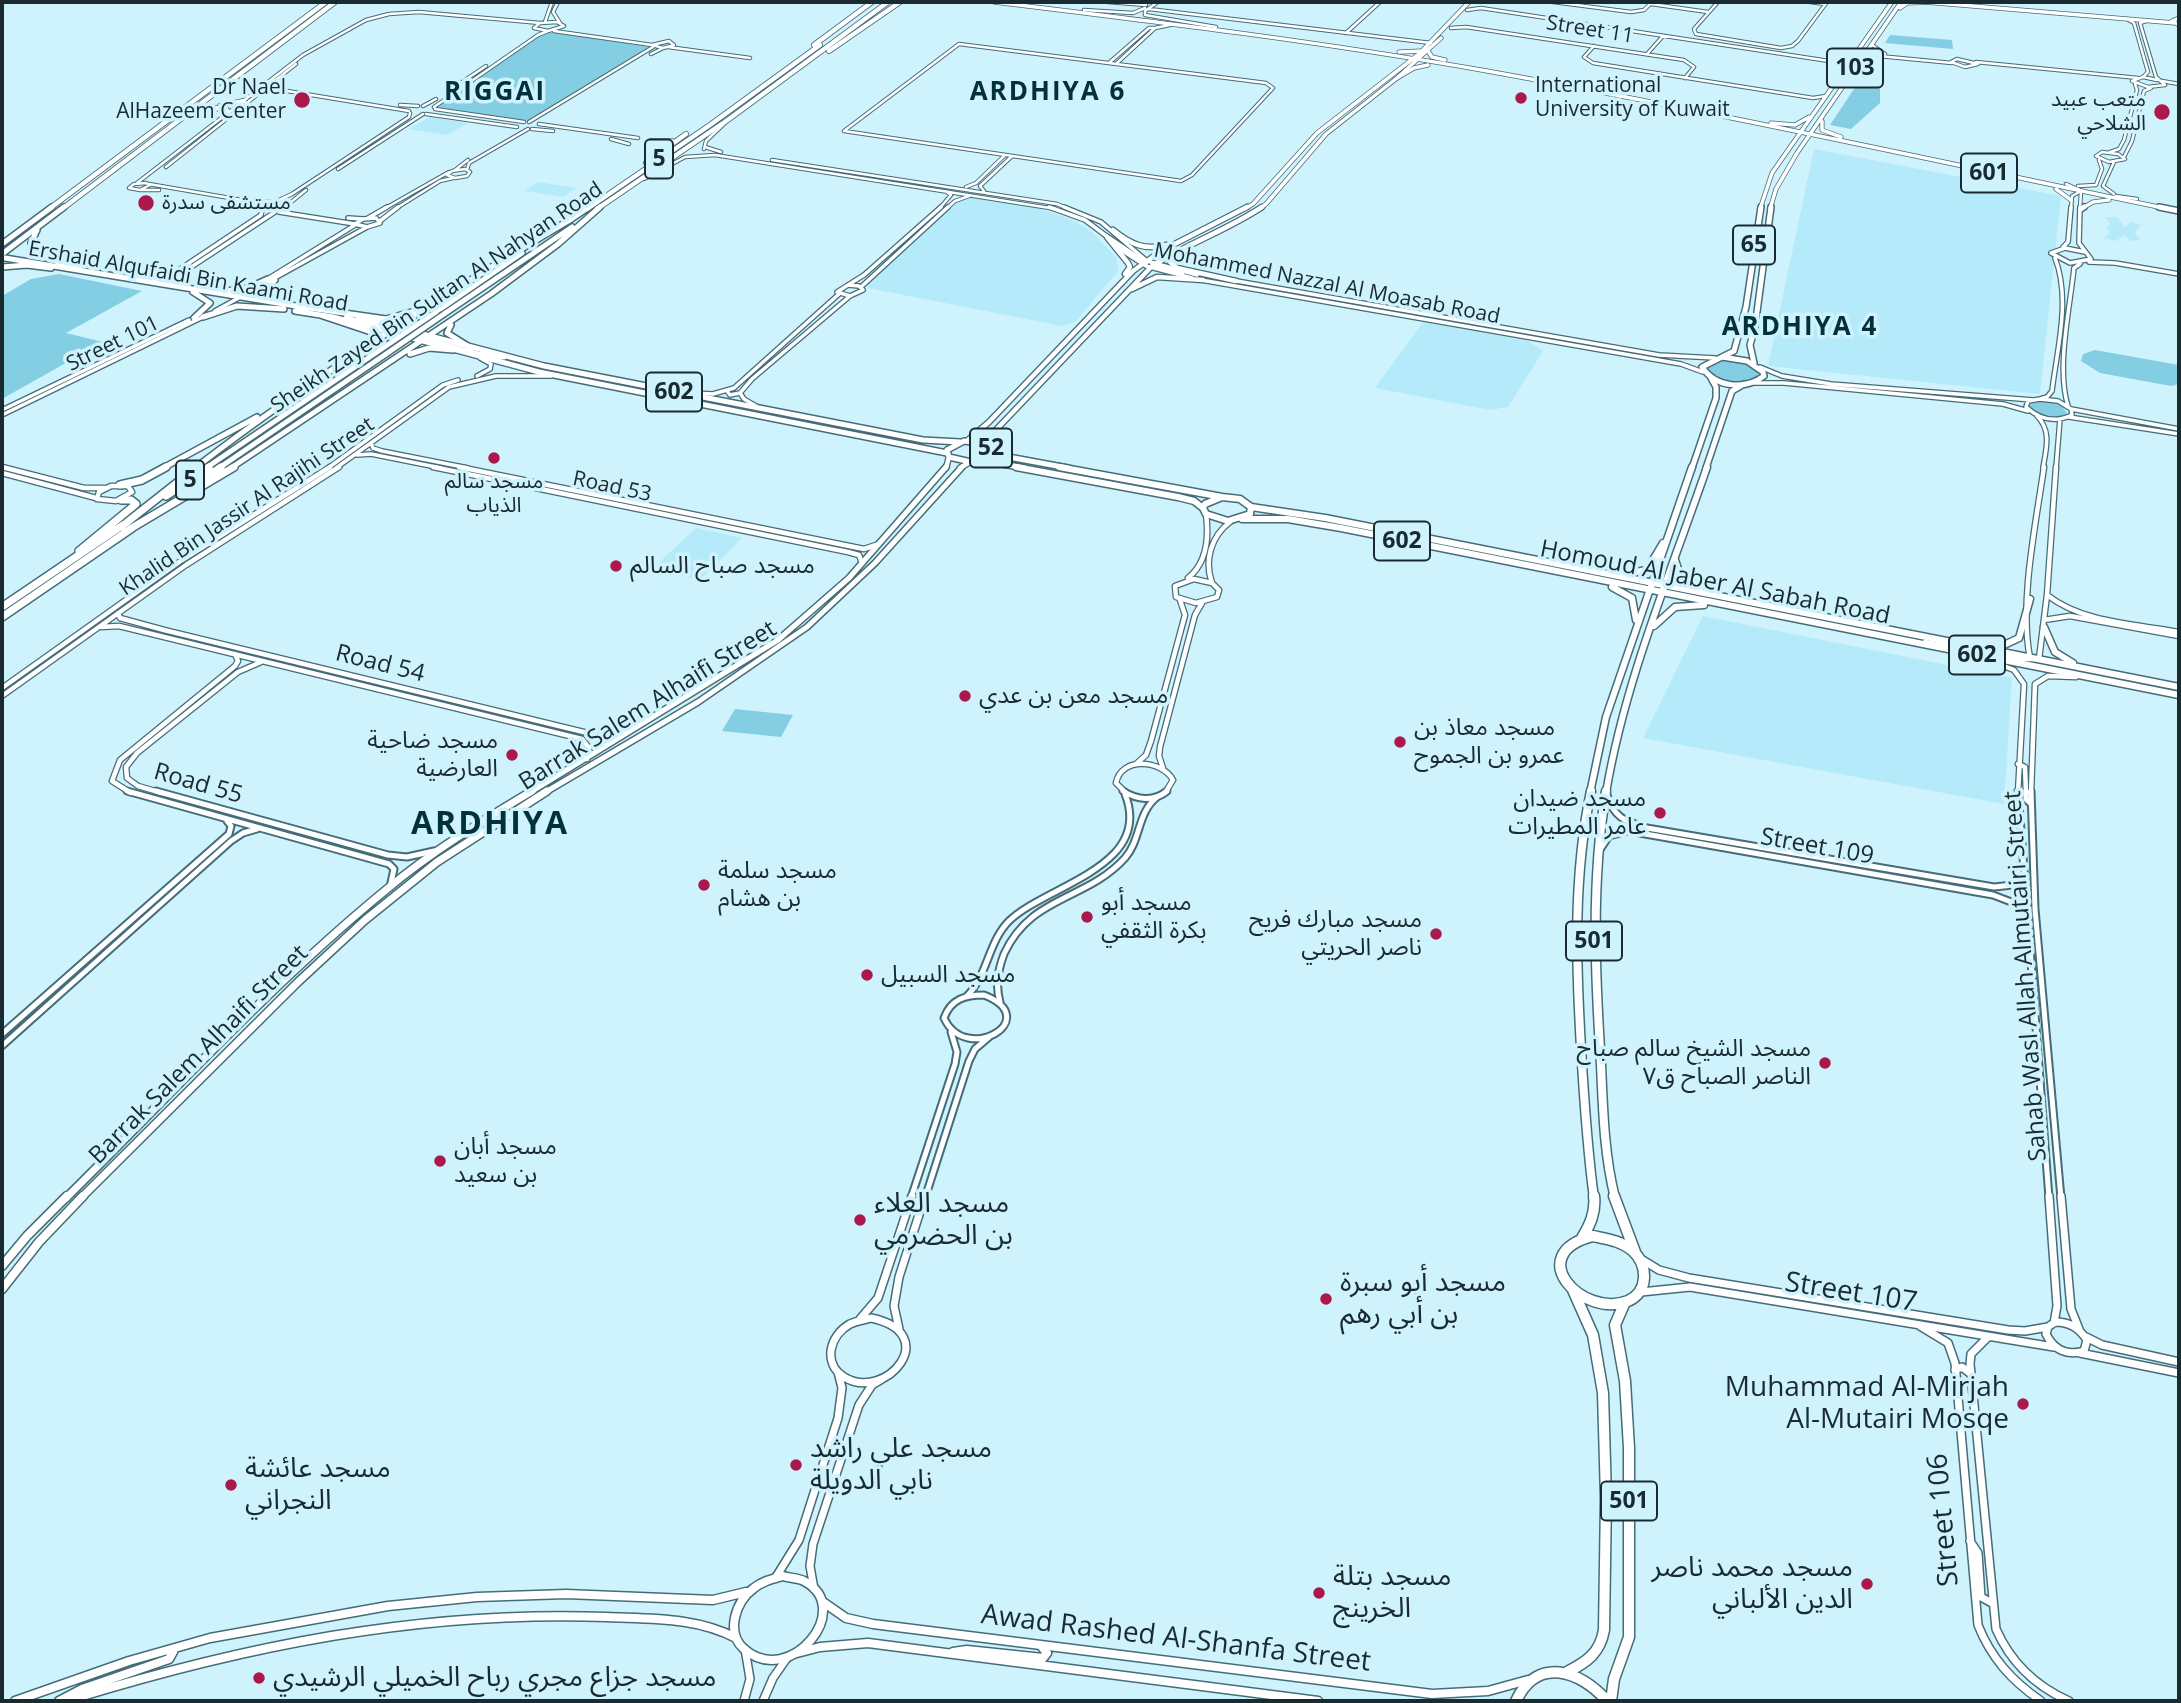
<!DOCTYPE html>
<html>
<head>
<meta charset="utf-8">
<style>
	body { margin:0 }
	#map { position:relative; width:2181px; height:1703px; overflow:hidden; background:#cff3fd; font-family:"Open Sans",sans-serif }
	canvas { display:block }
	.frame { position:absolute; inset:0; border:4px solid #192b30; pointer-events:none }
</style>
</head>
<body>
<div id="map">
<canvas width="2181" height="1703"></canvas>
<div class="frame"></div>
</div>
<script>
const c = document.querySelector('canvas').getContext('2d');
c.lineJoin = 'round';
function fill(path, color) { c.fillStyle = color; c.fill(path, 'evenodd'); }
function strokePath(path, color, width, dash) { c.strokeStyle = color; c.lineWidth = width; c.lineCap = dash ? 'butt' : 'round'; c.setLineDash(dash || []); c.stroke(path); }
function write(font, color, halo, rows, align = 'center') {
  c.font = font + ' "Open Sans","Noto Sans Arabic",sans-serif'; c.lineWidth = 7; c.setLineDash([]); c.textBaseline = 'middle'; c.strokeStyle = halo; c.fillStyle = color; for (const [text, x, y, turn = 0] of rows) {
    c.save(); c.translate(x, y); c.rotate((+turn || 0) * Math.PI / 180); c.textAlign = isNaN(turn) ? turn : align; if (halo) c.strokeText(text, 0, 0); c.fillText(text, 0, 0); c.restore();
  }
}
const built = new Path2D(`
	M430,117L468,123L447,135L408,129Z
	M1814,149L2061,196L2040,394L1768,366Z
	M538,182L577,188L563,197L524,191Z
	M968,197L1029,205L1075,221L1092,232L1116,257L1119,270L1075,322L1062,326L868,288V283L960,200Z
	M2105,217H2117L2125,227L2131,222L2141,225L2135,232L2140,240L2131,241L2124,235L2116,241L2104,238L2110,232L2106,227L2110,224Z
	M1423,322L1528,341L1543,351L1508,407L1490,410L1375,388Z
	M696,528L742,538L700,580L652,569Z
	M1703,616L2012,678L2004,804L1643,738Z`);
const green = new Path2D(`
	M558,32L649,47L530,120L521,122L437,107L541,34Z
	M1890,35L1952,40L1953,49L1885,43Z
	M1858,83L1880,85V103L1851,129L1830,125Z
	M59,274L142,291L66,333L103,342L2,399V296L31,279Z
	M2095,350L2179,365V384L2171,386L2100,373L2081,361L2083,354Z
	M1725,359L1749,363L1758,370V377C1741,387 1717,383 1705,368L1711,362Z
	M2049,401L2061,405L2067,413C2055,422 2038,417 2028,407L2032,402Z
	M735,709L793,715L781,737L722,731Z`);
const tertiaryFar4 = new Path2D(`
	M558,2L553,12L560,23
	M1108,2L1146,5
	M1158,2L1145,11V15L1216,27
	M1553,2L1631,12L1644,10L1652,2
	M1718,2L1694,29L1696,34L1781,48L1792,46L1798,41L1827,2
	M1810,2L1825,4
	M1651,4L1708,12
	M1149,9L1431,43
	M1084,10L1133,13L1145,8
	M1467,10L1481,8L1829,61L1845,66L1844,70
	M2127,19L2134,23L2148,72L2143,77
	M2146,21L2140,23L2156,77L2165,85L2148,87L2132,81L2143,77L2157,80
	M545,22L552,2
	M557,22L564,26L548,31L534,28L540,23Z
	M1451,28L1466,27L1684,60L1694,67L1685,78
	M554,31L652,45
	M1346,33L1380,2
	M669,41L674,45L663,48L652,45Z
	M959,44L1266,83L1273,88L1192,175L1181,181L844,131Z
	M1872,45L1885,54
	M1594,46L1584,57L1593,63L1813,98L1826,96
	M668,47L750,58
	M651,54L663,48
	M1647,54L1663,36
	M1957,59L1978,64L1965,67L1951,62Z
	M1110,62L1149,28H1155
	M1976,62L2138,78
	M1117,63L1155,28L1170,25
	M1858,65L1869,57L1879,56L1952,63
	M2162,81L2179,84
	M462,82L486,66
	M264,92L287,91L409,111
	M400,105L418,106
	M423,106L436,99
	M434,107L538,35L548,31
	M435,109L524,122
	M426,114L517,127
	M529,122L653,47
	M539,124L638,138
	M532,129L553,131
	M611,139L629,144
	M705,147L721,152
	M704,149L706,141L728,120
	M2102,152L2118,154L2125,159L2109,162L2096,156Z
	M2110,152L2119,149L2124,140L2137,90L2135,84
	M2124,157L2132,141L2144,91L2151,88
	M772,160L1057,204L1069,209
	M2114,162L2103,186L2114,194
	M166,167L296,64
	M338,169L423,114
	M465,169L470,172L467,176L455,178L447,175L452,171Z
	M455,170L468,160
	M467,170L469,163L528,129
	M644,179L685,157L715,155L1056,209
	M137,183L303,55L366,20L389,14L419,12L540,23
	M146,183L150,185L140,190L129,188L134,184Z
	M149,184L253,202H271
	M2066,184L2082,191
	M2078,186L2096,185L2102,169L2099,160
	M966,187L976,183L1004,156
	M141,190H159
	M984,191L980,186L1011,157
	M2116,196L2137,199
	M277,201L292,194L409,117L410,113
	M290,203L306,190
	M384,209L449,172
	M395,209L440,181L453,178
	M939,209L951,195L945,191
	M946,209L955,201L969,196
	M2071,209L2072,196L2081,191
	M2080,209L2081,191`);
const tertiaryFar3 = new Path2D(`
	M1049,207L1085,220L1109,238
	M1064,207L1101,222L1147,261L1197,275
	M2080,207L2079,243L2091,259L2070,263L2051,253L2065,248L2085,252
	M279,212L355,224
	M348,218L363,219
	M368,218L387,207
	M376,218L380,223L367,227L355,224L363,219Z
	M380,221L398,207
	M2063,247L2068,242L2071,207
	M1118,248L1146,266L1192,278
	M2089,262L2115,263L2179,274
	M153,280L168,277L261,215L262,210
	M266,280L355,225
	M1201,280L1681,364L1703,372
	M1231,280L1659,355L1715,358
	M848,285L864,275L941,207
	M848,285L859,286L863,290L850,296L837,292Z
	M183,286L173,279L275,212
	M861,287L948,207
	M215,311L367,227
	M480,358L491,364L490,369
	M1760,367L1782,376L1831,384L2033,400
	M477,376L490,369
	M1754,383H1784L2003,404L2028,411
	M727,391L730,395L740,393L752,379L850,296
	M692,393L713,394L734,388L839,294
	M740,393L744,399L756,406
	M2040,399L2047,397L2052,391C2057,349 2071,299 2055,258
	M2040,399L2058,401L2071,409L2072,415C2055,423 2039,419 2026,407L2028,401Z
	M2068,406C2056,368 2070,308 2074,268L2080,264
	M2071,409L2179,429
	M2,410L189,320
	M2,415L207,315
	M2037,416C2052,431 2046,449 2043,468
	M2069,417L2179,434
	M371,443L373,448L382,451L468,468
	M357,455L371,454L441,468
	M2,467L7,468
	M328,468L443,385L458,380
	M336,468L449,387L496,376H551
	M2056,468L2060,419`);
const tertiaryFar2 = new Path2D(`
	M2,467L84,488H107
	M433,467L848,552L859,555L862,563
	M459,467L864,549L879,544
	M2,473L96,498
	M111,486H128L132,492L116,501L97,499L99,492Z
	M1188,578C1207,563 1209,537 1206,514
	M1194,579L1212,583L1219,590L1217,597L1196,603L1176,597L1175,586Z
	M1212,583C1204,561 1211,536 1230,522
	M2047,595C2083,623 2135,624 2179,632
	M118,613L120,618L164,630L600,736L628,731
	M2044,620L2070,616L2179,636
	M101,627L119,626L582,739L589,748L587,759
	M1925,642L2020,659H2039L2047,595L2056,467
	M2030,658C2019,603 2036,523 2044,467
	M1985,659L2014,670L2024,684L2018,793
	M2,688L182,560L330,467
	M2,696L186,565L339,467
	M1136,764L1146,755L1151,741L1185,615L1180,600
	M2018,764L2025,767L2026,793
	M1163,768L1159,756L1160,747L1195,615L1202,603
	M131,793L112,781L120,760L235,666L238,661L235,654
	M162,793L138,786L127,778L126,767L137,753L238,672L261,662
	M1126,793L1116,783C1121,756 1162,760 1173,780L1165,793
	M2031,793L2035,684L2048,676L2076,677`);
const tertiaryFar1 = new Path2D(`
	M127,791L389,864L394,869L390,887
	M156,791L388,855L407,857L434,851
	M1123,791C1137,800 1154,802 1167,791
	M2018,791L2049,1198
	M2026,791V799L2031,804
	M2031,791L2035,909L2061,1198
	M1607,795C1614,818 1625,821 1647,828L1994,887L2013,885L2020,866
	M1601,848L1609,836L1628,831L1993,895L2014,903L2023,918
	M984,995C1045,1019 966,1066 944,1018C951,999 965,995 984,995Z
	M967,996C988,975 988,942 1009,921C1046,885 1154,867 1125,794
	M1000,1002C995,985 998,970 1004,954C1031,895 1086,901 1125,858C1141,840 1137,813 1157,797
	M2,1034L229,834L231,826L227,821
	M2,1046L231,841L243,833L257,829
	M911,1198L955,1064L957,1052L951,1032
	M925,1198L969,1061L975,1049L989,1037`);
const tertiary = new Path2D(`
	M2049,1196L2057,1306L2054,1323
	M2061,1196L2071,1309L2079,1329
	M1641,1259L1659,1270L1689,1278L2008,1330L2025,1331L2048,1327
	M1641,1292L1690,1287L2054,1347
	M871,1318C944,1333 886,1403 844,1377C822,1363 830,1335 850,1324C856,1321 864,1320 871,1318Z
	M860,1319L878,1298L912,1196
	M2055,1322C2070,1322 2079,1328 2087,1340L2084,1351C2067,1356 2054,1350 2046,1334L2048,1327Z
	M1920,1326L1948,1343L1955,1363L1978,1625C1991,1658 2012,1681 2041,1701
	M899,1329L894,1306L899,1277L925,1196
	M1988,1337L1971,1354L1970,1364L1996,1629C2011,1663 2035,1686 2069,1701
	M2086,1337L2102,1345L2179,1362
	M2080,1353L2179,1373
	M1955,1370L1962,1367L1971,1374
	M1970,1541L1978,1553L1981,1597L1992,1603
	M776,1577L799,1540L838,1418L842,1388L838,1372
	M814,1589L810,1566L813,1544L859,1405L872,1385L882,1379
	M744,1701L750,1679L745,1649
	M763,1701L773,1678L787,1658`);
const secondaryFar4 = new Path2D(`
	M1925,2L2175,23
	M2179,18L2172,21L2179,25
	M1244,209L1253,204L1317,133L1419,54L1469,2
	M1259,209L1266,204L1326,134L1397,78L1441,38`);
const secondaryFar3 = new Path2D(`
	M1113,230C1130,244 1145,251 1167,245
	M1107,237L1128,263L1130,267L1125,274
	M1109,238L1146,263
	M1174,254L1170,262L1177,268L1236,281
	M1152,266L1182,274
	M1132,289L1157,277L1203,280
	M968,440L989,422L1133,271L1161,251L1247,207
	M990,446L993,433L1152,266C1187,244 1227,230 1262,207
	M946,468L949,457
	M960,468L970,462`);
const secondaryFar2 = new Path2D(`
	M529,793L778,640L849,578L946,467
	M544,793L698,702L807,627L875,563L962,467`);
const secondaryFar1 = new Path2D(`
	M66,1198C171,1094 272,983 387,889C431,852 482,821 532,791
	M81,1198L298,982L365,920L437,862L547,791`);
const secondary = new Path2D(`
	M2,1266L27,1236L67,1196
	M2,1289L39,1242L83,1196
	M783,1576C789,1578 798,1578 804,1581C856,1608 790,1689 744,1649C725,1632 736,1601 754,1588C763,1581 772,1579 783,1576Z
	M823,1602L846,1618L873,1624L1432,1694L1488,1691L1528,1680
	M953,1652L967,1650L1043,1658L1047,1653L1042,1647
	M797,1653L820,1647L868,1643L1318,1701
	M15,1701L129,1661L210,1638L388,1606L477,1597L566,1594L713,1600L746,1592
	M59,1701L82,1689L169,1659L173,1652L169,1650
	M66,1701C243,1646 421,1610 607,1617C651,1619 696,1617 736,1638`);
const primaryFar4 = new Path2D(`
	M994,2C1159,22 1323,42 1487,71C1715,112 1941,162 2168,209
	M1900,8L1907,3L1931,2
	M1428,51L1432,57L1445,60
	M1399,52L1422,51
	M1397,78L1414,68L1428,65
	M1822,121V130L1841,137
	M1771,123L1795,125L1809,117
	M2056,189L2071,200
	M1760,209L1772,173L1892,2
	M1770,209L1776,189L1797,153L1901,2
	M2081,209L2093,202L2109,200`);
const primaryFar3 = new Path2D(`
	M2159,207L2179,211
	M2081,209L2084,207
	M5,258L308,308
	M226,291L248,288L268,279
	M193,292L210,303L194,318
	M269,299L262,293L275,280
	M295,311L333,317L539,372L947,453
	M203,317L237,306L284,309
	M358,317L544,366L923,440L960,442
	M1722,357L1734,351L1746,307L1761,207
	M1722,357L1747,361L1763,372L1764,376C1745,390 1716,388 1702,367Z
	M1754,363L1750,345L1755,327L1771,207
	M964,441L987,444L992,453L971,462L949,457L947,450Z
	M992,449L1003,456L1068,468
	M980,460L1025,468
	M1692,468L1716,398V387L1711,378
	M1706,468L1732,391L1744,384`);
const primaryFar2 = new Path2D(`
	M1016,467L1178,497L1194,501L1203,508
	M1059,467L1222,497
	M1222,497L1240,499L1251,507L1250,514L1228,521L1206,514L1203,508L1205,504Z
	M1251,507L1325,518L2179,687
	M1242,519H1288L1341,528L2179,695
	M1675,560L1681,578L1700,588
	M1624,574L1647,570L1663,543
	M1612,587L1632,598L1636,620
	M1654,626L1675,607L1704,605
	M2044,627L2055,652L2073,663
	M1989,646L2004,645L2019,638L2030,599
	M1590,793L1606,717L1692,467
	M1606,793C1625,680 1670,575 1707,467`);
const primaryFar1 = new Path2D(`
	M1591,791C1573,876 1576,962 1581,1048C1584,1098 1587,1148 1594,1198
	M1606,791C1591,881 1595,974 1601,1064C1603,1109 1604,1154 1615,1198`);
const primary = new Path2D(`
	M1614,1196L1635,1252
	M1593,1236C1607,1239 1622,1241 1633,1251C1648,1265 1649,1292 1628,1301C1582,1319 1522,1254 1593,1236Z
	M1582,1238C1590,1225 1596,1212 1594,1196
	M1567,1672C1587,1662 1600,1653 1604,1630L1606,1498L1603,1393L1593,1335L1573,1290
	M1516,1701C1537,1656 1580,1670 1607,1701
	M1611,1701L1614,1679L1629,1637V1448L1625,1381L1615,1325L1625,1302`);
const trunkFar1 = new Path2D(`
	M220,106L244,101
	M195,112L211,108L226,109L228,113
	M49,209L326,2
	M62,209L335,2`);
const trunk = new Path2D(`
	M37,230L31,243L37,255L80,269
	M2,244L52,207
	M2,254L64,207
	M2,267L27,265L51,268`);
const motorwayFar2 = new Path2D(`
	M814,45L872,2
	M829,51L900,2
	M651,141H672
	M646,163L686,134
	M587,209L710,125L820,45
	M597,209L729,119L888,2`);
const motorwayFar1 = new Path2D(`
	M597,209L600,207
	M570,220L589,207
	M302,307L386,319L415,311
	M436,312L522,253
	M444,314L572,227
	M323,316L371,332L372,339L366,345
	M346,318L398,331
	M451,325L447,333L471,348
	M398,332L478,354L504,357
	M410,354L429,348L453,350
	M163,468L257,417
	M195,468C315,376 443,295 573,218
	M206,468L377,352
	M219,468L386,354
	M231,468L491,294L558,244L600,207`);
const motorway = new Path2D(`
	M120,485L142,480L166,467
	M183,493L221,467
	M166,496L209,467
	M121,527L197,467
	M130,529L234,467
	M79,551L136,504L131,500H121
	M2,607L123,525
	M2,617L132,528`);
const motorwayBridge = new Path2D(`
	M377,352L436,312
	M386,354L444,314`);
const markers = [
	[1521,98,7,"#ab184c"],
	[302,100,9,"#ab184c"],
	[2162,112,9,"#ab184c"],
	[146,203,9,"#ab184c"],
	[494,458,7,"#ab184c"],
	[616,566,7,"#ab184c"],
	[965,696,7,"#ab184c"],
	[1400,742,7,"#ab184c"],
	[512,755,7,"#ab184c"],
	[1660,813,7,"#ab184c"],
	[704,885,7,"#ab184c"],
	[1087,917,7,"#ab184c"],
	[1436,934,7,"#ab184c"],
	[867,975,7,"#ab184c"],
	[1825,1063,7,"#ab184c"],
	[440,1161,7,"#ab184c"],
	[860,1220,7,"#ab184c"],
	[1326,1299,7,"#ab184c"],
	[2023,1404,7,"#ab184c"],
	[796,1465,7,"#ab184c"],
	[231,1485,7,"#ab184c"],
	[1867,1584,7,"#ab184c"],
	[1319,1593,7,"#ab184c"],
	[259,1678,7,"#ab184c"]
];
const farStreetnames = [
	["Street 11",1590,30,9],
	["Ershaid Alqufaidi Bin Kaami Road",188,277,10],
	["Mohammed Nazzal Al Moasab Road",1327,284,11],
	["Sheikh Zayed Bin Sultan Al Nahyan Road",437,298,-34],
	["Street 101",113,344,-26],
	["Road 53",612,487,12],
	["Khalid Bin Jassir Al Rajihi Street",247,507,-34]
];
const farPoinames = [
	["International",1535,86],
	["University of Kuwait",1535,110],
	["Dr Nael",286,88,"right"],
	["AlHazeem Center",286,112,"right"],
	["متعب عبيد",2146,100,"right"],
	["الشلاحي",2146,124,"right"],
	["مستشفى سدرة",162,203],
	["مسجد سالم",494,482,"center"],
	["الذياب",494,506,"center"]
];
const shields = [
	[1855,68,56],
	[659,159,28],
	[1989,173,56],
	[1754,245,42],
	[674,392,56],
	[991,448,42],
	[190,480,28],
	[1402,541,56],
	[1977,655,56],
	[1594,941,56],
	[1629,1501,56]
];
const shieldNames = [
	["103",1855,68],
	["5",659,159],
	["601",1989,173],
	["65",1754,245],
	["602",674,392],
	["52",991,448],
	["5",190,480],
	["602",1402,541],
	["602",1977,655],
	["501",1594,941],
	["501",1629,1501]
];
const poiNames = [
	["مسجد صباح السالم",630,566],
	["مسجد معن بن عدي",979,696],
	["مسجد معاذ بن",1414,728],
	["عمرو بن الجموح",1414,756],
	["مسجد ضاحية",498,741,"right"],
	["العارضية",498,769,"right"],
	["مسجد ضيدان",1646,799,"right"],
	["عامر المطيرات",1646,827,"right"],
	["مسجد سلمة",718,871],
	["بن هشام",718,899],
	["مسجد أبو",1101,903],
	["بكرة الثقفي",1101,931],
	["مسجد مبارك فريح",1422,920,"right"],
	["ناصر الحريتي",1422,948,"right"],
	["مسجد السبيل",881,975],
	["مسجد الشيخ سالم صباح",1811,1049,"right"],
	["الناصر الصباح ق٧",1811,1077,"right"],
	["مسجد أبان",454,1147],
	["بن سعيد",454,1175]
];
const streetNames = [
	["Homoud Al Jaber Al Sabah Road",1715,583,11],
	["Road 54",380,664,14],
	["Barrak Salem Alhaifi Street",648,706,-32],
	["Road 55",198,784,16],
	["Street 109",1817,847,10],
	["Sahab Wasl Allah Almutairi Street",2026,976,-94],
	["Barrak Salem Alhaifi Street",199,1055,-45]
];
const farDistrictnames = [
	["RIGGAI",495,93],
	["ARDHIYA 6",1048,93],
	["ARDHIYA 4",1800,328]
];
const nearPoinames = [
	["مسجد العلاء",874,1204],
	["بن الحضرمي",874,1236],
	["مسجد أبو سبرة",1340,1283],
	["بن أبي رهم",1340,1315],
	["Muhammad Al-Mirjah",2009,1388,"right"],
	["Al-Mutairi Mosqe",2009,1420,"right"],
	["مسجد علي راشد",810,1449],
	["نابي الدويلة",810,1481],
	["مسجد عائشة",245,1469],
	["النجراني",245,1501],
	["مسجد محمد ناصر",1853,1568,"right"],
	["الدين الألباني",1853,1600,"right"],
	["مسجد بتلة",1333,1577],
	["الخرينج",1333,1609],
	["مسجد جزاع مجري رباح الخميلي الرشيدي",273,1678]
];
const nearStreetnames = [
	["Street 107",1851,1293,9],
	["Street 106",1944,1520,-95],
	["Awad Rashed Al-Shanfa Street",1176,1639,7]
];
const districtNames = [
	["ARDHIYA",490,825]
];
fill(built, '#b4eafa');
fill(green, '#83cee3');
strokePath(tertiaryFar4, '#446d79', 4.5);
strokePath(tertiaryFar3, '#446d79', 6);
strokePath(tertiaryFar2, '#446d79', 7);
strokePath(tertiaryFar1, '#446d79', 9);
strokePath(tertiary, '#446d79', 10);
strokePath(secondaryFar4, '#446d79', 5);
strokePath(secondaryFar3, '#446d79', 7);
strokePath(secondaryFar2, '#446d79', 8);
strokePath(secondaryFar1, '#446d79', 10);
strokePath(secondary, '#446d79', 11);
strokePath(primaryFar4, '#446d79', 5);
strokePath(primaryFar3, '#446d79', 8);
strokePath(primaryFar2, '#446d79', 9);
strokePath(primaryFar1, '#446d79', 11);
strokePath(primary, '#446d79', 13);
strokePath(trunkFar1, '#446d79', 6);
strokePath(trunk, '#446d79', 8);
strokePath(motorwayFar2, '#446d79', 6);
strokePath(motorwayFar1, '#446d79', 8);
strokePath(motorway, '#446d79', 10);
strokePath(tertiaryFar4, '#fff', 2.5);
strokePath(tertiaryFar3, '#fff', 3.5);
strokePath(tertiaryFar2, '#fff', 4.5);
strokePath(tertiaryFar1, '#fff', 5);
strokePath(tertiary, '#fff', 7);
strokePath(secondaryFar4, '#fff', 3.5);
strokePath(secondaryFar3, '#fff', 4.5);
strokePath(secondaryFar2, '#fff', 5);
strokePath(secondaryFar1, '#fff', 7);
strokePath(secondary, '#fff', 8);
strokePath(primaryFar4, '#fff', 3.5);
strokePath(primaryFar3, '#fff', 5);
strokePath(primaryFar2, '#fff', 6);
strokePath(primaryFar1, '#fff', 8);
strokePath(primary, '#fff', 10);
strokePath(trunkFar1, '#fff', 4.5);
strokePath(trunk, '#fff', 5);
strokePath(motorwayFar2, '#fff', 4.5);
strokePath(motorwayFar1, '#fff', 5);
strokePath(motorway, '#fff', 7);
strokePath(motorwayBridge, '#446d79', 8, []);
strokePath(motorwayBridge, '#fff', 5);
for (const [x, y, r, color] of markers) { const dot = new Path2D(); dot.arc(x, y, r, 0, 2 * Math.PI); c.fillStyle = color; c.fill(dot); strokePath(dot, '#cff3fd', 2.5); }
write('21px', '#192b30', '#cff3fd', farStreetnames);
write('21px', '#192b30', '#cff3fd', farPoinames, 'left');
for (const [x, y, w] of shields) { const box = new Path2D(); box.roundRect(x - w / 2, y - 19.5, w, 39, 5); c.fillStyle = '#cff3fd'; c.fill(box); strokePath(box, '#192b30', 2); }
write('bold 23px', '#192b30', null, shieldNames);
write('24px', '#192b30', '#cff3fd', poiNames, 'left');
write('24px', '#192b30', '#cff3fd', streetNames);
c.letterSpacing = '2px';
write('bold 26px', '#03313b', '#cff3fd', farDistrictnames);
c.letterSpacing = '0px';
write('28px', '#192b30', '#cff3fd', nearPoinames, 'left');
write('28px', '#192b30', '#cff3fd', nearStreetnames);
c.letterSpacing = '2px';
write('bold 32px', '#03313b', '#cff3fd', districtNames);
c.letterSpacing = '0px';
</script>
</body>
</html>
